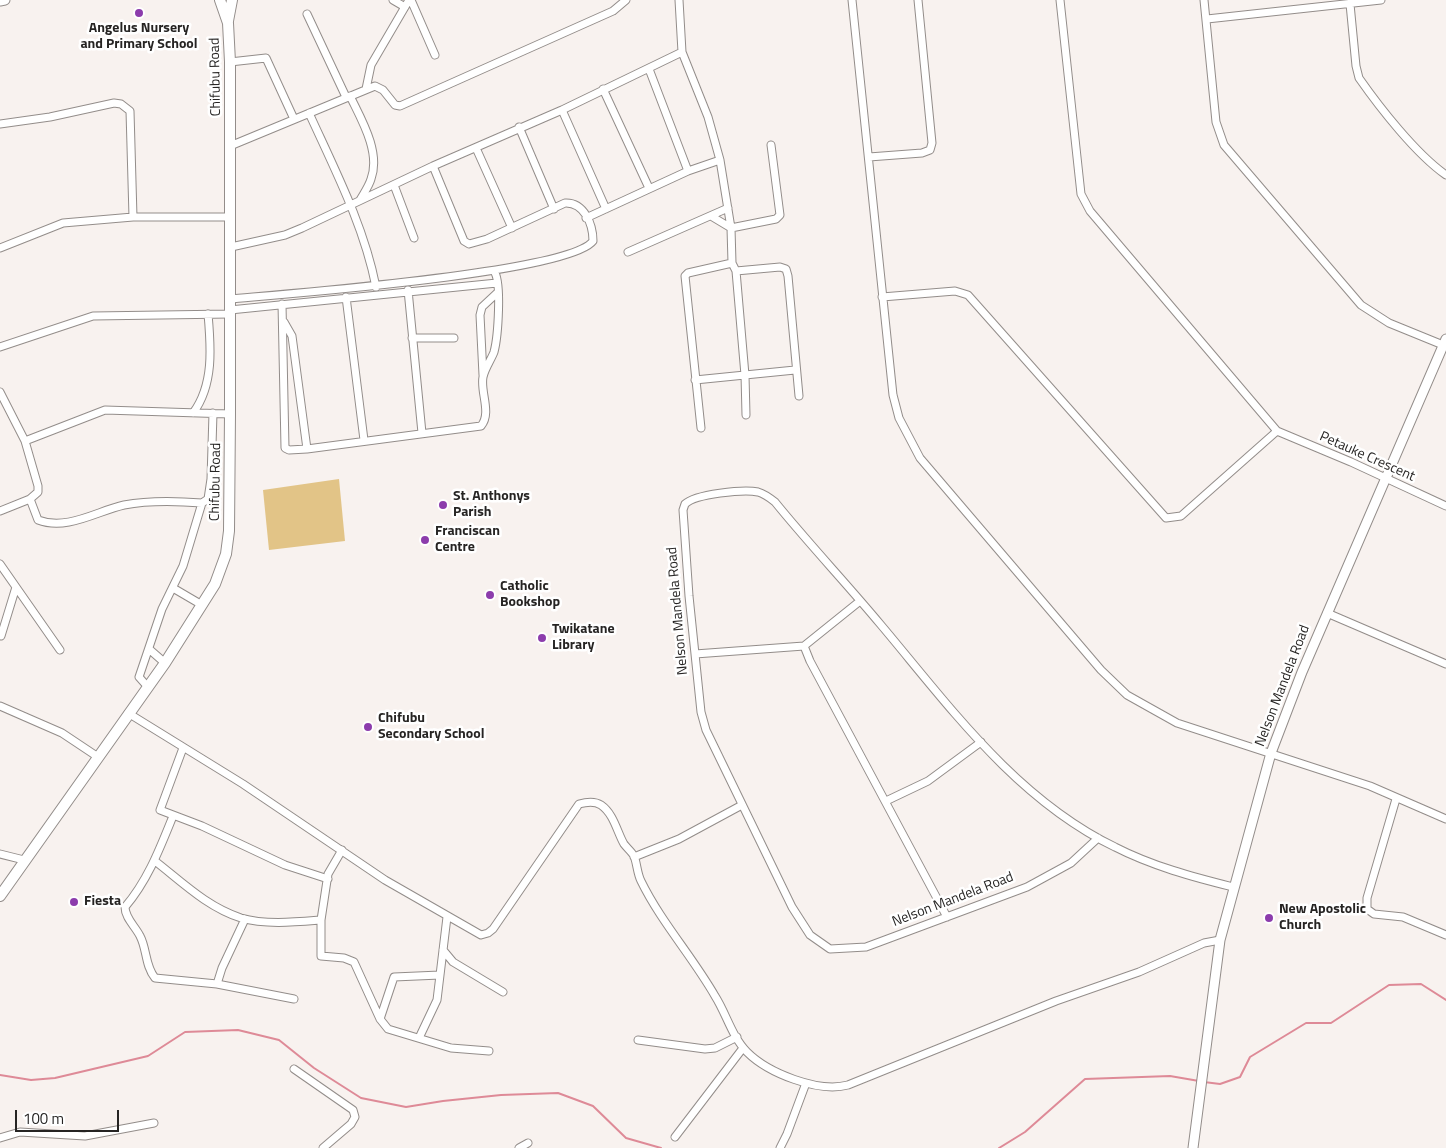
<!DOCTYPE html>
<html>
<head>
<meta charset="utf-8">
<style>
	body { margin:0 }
	#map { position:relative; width:1446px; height:1148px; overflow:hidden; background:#f8f2ef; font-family:"Titillium Web",sans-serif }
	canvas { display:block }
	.scale { position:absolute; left:15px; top:1110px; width:104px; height:22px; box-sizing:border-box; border:2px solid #262423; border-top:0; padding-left:6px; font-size:15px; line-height:18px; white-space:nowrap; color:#262423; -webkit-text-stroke:4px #fff; paint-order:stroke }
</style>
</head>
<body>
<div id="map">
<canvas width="1446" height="1148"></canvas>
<div class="scale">100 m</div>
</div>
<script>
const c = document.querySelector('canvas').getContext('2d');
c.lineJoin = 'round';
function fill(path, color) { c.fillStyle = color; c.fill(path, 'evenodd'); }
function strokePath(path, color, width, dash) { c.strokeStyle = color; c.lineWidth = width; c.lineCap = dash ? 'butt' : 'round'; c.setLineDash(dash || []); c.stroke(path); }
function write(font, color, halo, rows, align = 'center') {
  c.font = font + ' "Titillium Web",sans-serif'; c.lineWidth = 5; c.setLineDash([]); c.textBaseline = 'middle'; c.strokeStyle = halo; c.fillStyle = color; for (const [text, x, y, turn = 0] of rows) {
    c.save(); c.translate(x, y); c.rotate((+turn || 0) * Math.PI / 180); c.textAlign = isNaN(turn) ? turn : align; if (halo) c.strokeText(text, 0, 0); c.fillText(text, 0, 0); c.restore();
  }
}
const green = new Path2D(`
	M339,479L345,541L269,550L263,490Z`);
const stream = new Path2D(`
	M0,1075L31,1080L55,1078L148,1056L185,1032L238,1030L279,1040L314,1068L361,1098L406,1107L443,1101L501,1095L558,1093L593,1106L626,1138L661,1148
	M1204,1082L1220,1084L1240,1077L1250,1057L1306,1023H1331L1389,985L1421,984L1446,1000
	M999,1148L1025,1132L1085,1079L1170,1076L1199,1081`);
const minor = new Path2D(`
	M393,0L405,7
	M411,0L435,55
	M679,0L682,52L708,117L720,160L731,228L732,263L736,271L745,375L746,415
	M852,0L893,395L899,418L920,458L1101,670L1127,695L1177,723L1370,786L1446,819
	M1060,0L1081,194L1090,211L1277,431L1351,462L1446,506
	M1204,0L1216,122L1224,145L1361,305L1389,323L1443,345
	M1350,4L1356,66L1359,78C1380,108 1416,154 1446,175
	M307,14L346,97
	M1207,19L1381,0
	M230,62L266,58L294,119
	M649,69L688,171
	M366,89L371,65L409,0
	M603,89L649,188
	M350,96C361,119 381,152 371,179C369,186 364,193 360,200
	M562,110L606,209
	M309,113C335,170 364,226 376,287
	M0,124L50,117L114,103L121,104L130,111L133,217
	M519,127L554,209
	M230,146L375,86L383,90L395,105L400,106L613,11L626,0
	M476,148L512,228
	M869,157L922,153L930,150L932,143L918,0
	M394,185L414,238
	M711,216L731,228L776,219L780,215L771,145
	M586,218L688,171L720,160
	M231,247L285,235L302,228L433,166L562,110L682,52
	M0,248L63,223L133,217H231
	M628,252L728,208
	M736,271L780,267L786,269L788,276L799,396
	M408,290L422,433
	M346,297L364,440
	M882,297L955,291L968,295L1166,518L1181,516L1277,431
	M230,299C284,294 569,273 593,241C593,224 584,202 565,203L487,239L469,244L464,241L433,166
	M282,304L285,448L289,450L307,449L481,426C492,413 480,392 483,377C485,368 491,360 494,352C498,337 502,282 494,271
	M230,310L497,283
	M284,322L292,336L307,449
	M412,338H454
	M0,347L93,316L230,314
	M483,375L480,315L482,307L497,293
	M695,380L795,370
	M0,392L25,441L105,410L230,414
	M193,413C214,385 211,347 208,314
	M701,428L685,276L688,273L732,263
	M30,499L38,520C67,531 97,511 124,505C150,500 177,501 202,503L208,499L211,479L213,413
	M0,511L30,499L38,492V486L25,441
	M0,564L16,587L1,636
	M16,587L60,650
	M173,588L202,605
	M1327,613L1446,664
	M804,646L860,601
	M149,649L165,663
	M695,654L804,646L810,661L947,917
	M147,686L139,677L162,609L183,566L202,503
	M0,706L62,733L98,757
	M128,713L243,784L385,880L481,935L488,933L493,929L579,804C586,802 595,801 601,805C614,814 617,832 624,844C627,848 632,852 634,856C637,863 637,873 641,881C661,922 692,956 715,996C726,1013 732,1037 747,1052C768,1073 818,1093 848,1085L1056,1001L1139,972L1204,943L1220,940
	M183,748L160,810L202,826L285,865L328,879
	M1396,799L1367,898V909L1374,914L1403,917L1446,935
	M886,801L928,781L981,742
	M173,816C160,848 148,880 125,907C125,918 135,926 140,936C147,949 145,966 155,978L217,984
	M1098,838L1071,863L1027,887L866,947L830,949L810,935L792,907L706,730L701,712L689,596L683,510L685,504C695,494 744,489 758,492C765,494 770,498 775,502C809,544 847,584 881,625C950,707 1016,799 1115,847C1152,866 1193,877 1233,887
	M342,850L328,874L321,920V956L344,958L354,962L380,1019L388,1029L451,1048L489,1051
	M0,854L24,860
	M634,857L679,839L742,805
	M155,861C182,882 207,907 241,918C265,925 296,922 321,920
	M245,919L222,968L217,984L294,999
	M443,950L453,962L503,992
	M380,1019L394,977L440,975
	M419,1038L437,1000L447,917
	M638,1040L705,1049L715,1048L737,1037
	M294,1069L353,1110L355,1117L351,1124L323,1148
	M675,1137L743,1048
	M0,1138L20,1132L85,1136L154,1123
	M519,1148L528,1143
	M780,1148L787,1134L806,1083`);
const tertiary = new Path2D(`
	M0,1L5,0
	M1193,1148L1220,940L1271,753L1302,672L1446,339`);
const secondary = new Path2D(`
	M228,21L232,0
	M0,896L165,663L215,584L226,554L229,531L230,414V62L228,23L220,0`);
const markers = [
	[139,13,5,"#8c3cac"],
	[443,505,5,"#8c3cac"],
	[425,540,5,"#8c3cac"],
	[490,595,5,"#8c3cac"],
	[542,638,5,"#8c3cac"],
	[368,727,5,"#8c3cac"],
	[74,902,5,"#8c3cac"],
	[1269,918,5,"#8c3cac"]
];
const poiNames = [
	["Angelus Nursery",139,29,"center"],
	["and Primary School",139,45,"center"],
	["St. Anthonys",453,497],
	["Parish",453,513],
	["Franciscan",435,532],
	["Centre",435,548],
	["Catholic",500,587],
	["Bookshop",500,603],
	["Twikatane",552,630],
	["Library",552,646],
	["Chifubu",378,719],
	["Secondary School",378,735],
	["Fiesta",84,902],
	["New Apostolic",1279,910],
	["Church",1279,926]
];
const streetNames = [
	["Chifubu Road",216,77,-91],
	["Petauke Crescent",1367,457,24],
	["Chifubu Road",216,482,-89],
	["Nelson Mandela Road",678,611,-95],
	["Nelson Mandela Road",1283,686,-69],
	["Nelson Mandela Road",953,900,-21]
];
fill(green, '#e2c487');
strokePath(stream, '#de8a97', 2);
strokePath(minor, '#938d8a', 9);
strokePath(tertiary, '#938d8a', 11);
strokePath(secondary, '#938d8a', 12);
strokePath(minor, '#fff', 7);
strokePath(tertiary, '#fff', 9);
strokePath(secondary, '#fff', 10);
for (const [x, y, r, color] of markers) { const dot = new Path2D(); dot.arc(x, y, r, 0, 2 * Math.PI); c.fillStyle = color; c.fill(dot); strokePath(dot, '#fff', 2); }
write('bold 14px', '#262423', '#fff', poiNames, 'left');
write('14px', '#262423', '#fff', streetNames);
</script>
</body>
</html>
